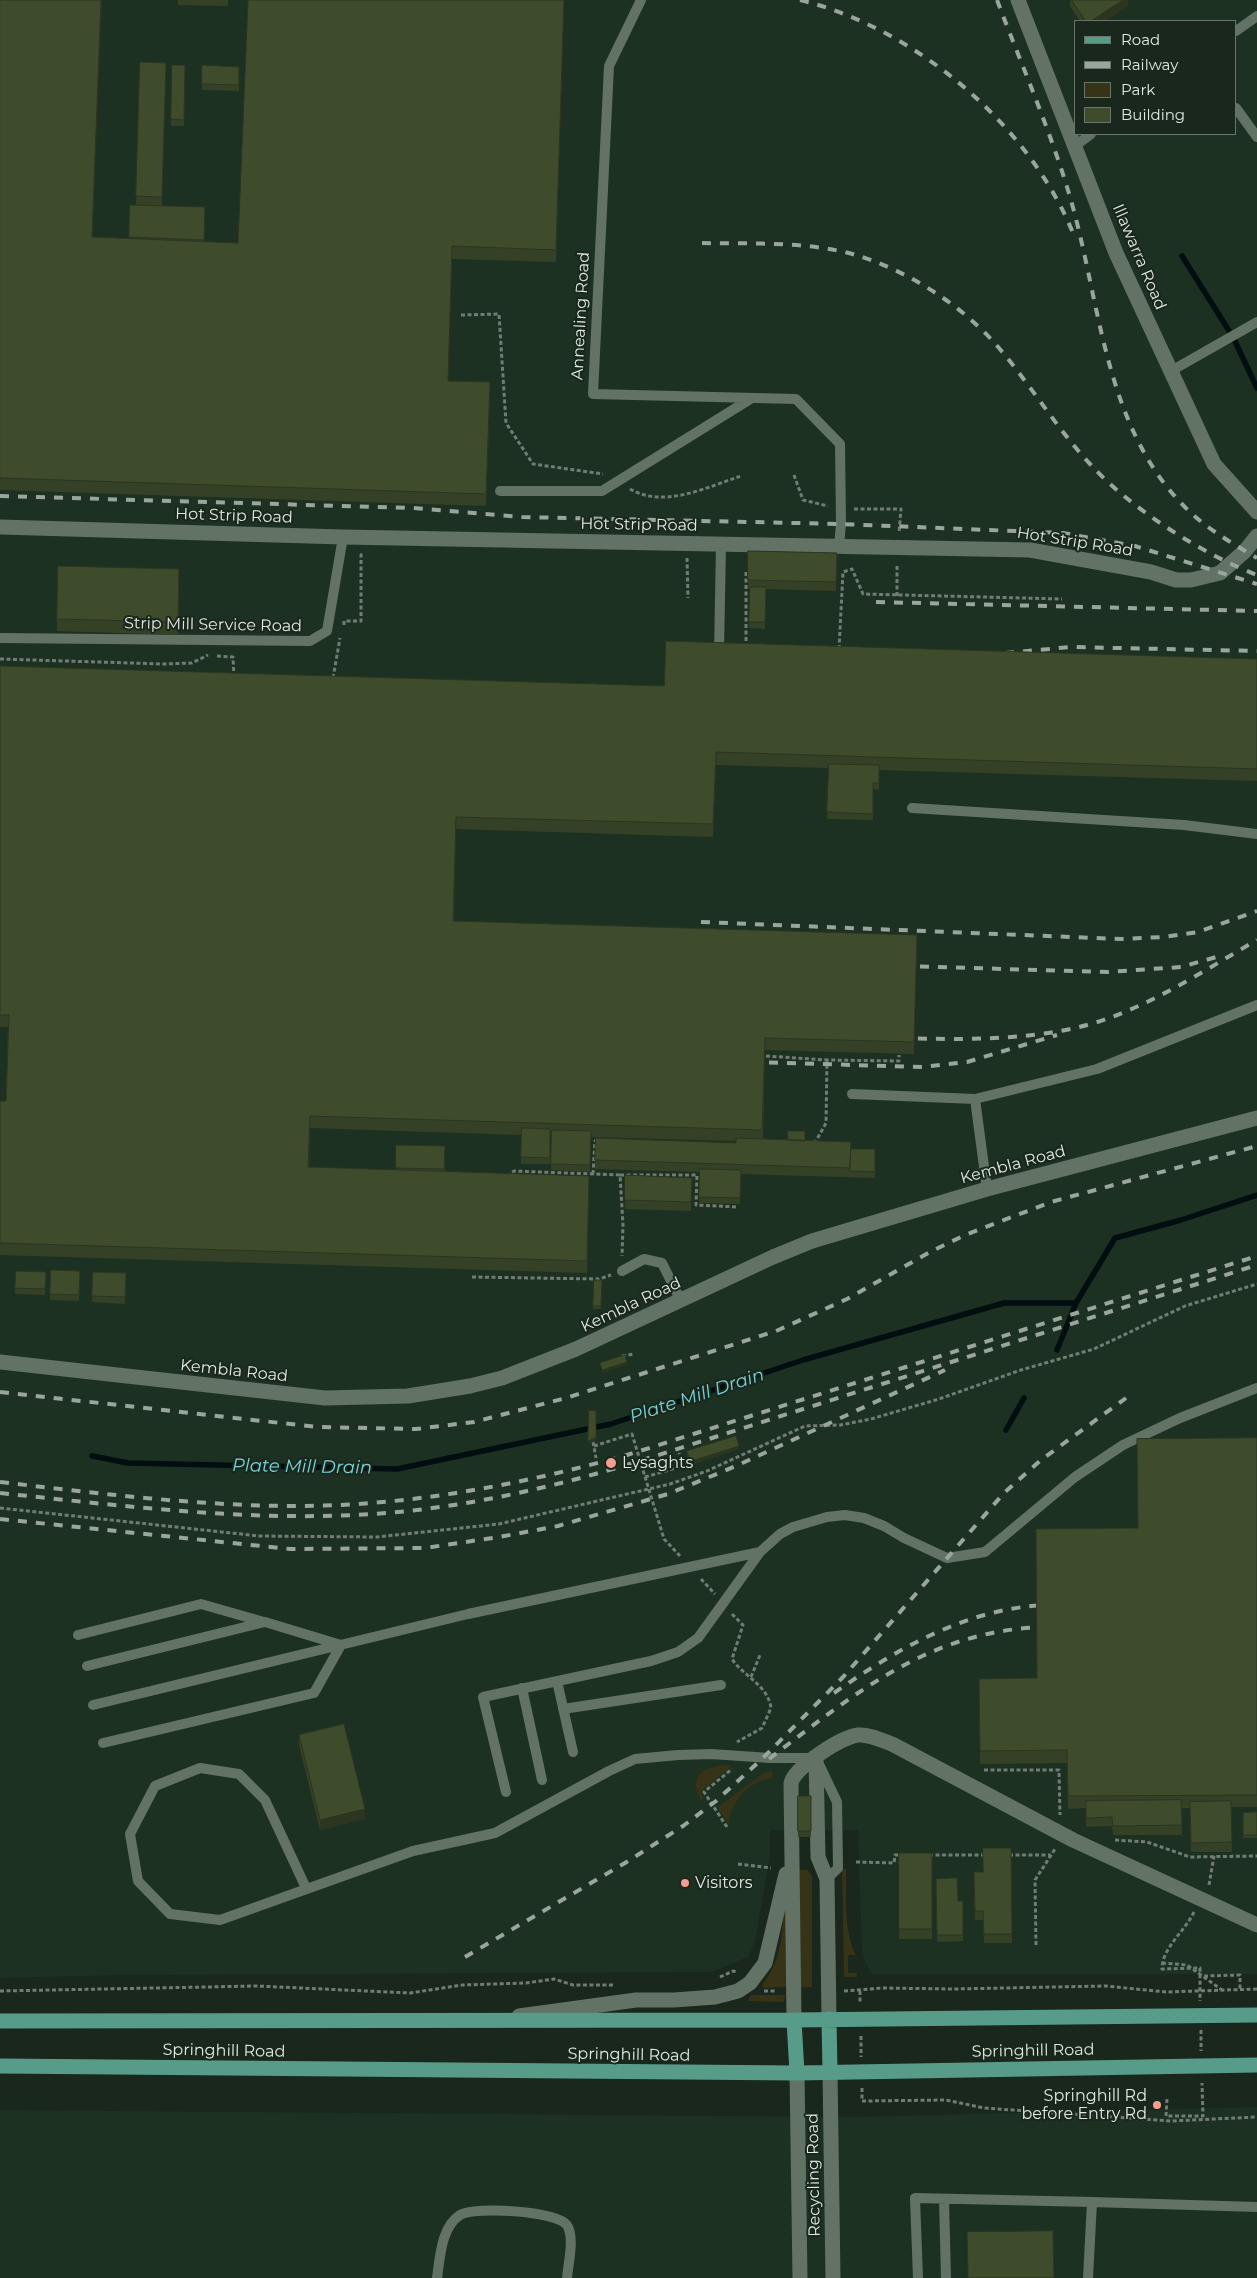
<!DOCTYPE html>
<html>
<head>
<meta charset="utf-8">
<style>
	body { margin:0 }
	#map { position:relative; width:1257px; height:2278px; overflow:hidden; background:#19271c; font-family:Montserrat,sans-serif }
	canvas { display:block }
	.legend { position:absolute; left:1074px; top:20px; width:162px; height:115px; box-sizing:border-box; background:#19271c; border:1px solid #69756b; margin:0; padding:6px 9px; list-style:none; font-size:15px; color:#e0e9e2 }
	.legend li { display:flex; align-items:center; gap:10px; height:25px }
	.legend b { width:25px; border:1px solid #69756b }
</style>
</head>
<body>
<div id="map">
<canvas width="1257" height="2278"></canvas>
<ul class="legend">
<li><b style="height:6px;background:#569c89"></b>Road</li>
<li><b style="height:6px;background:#9aa59d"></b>Railway</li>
<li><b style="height:14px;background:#373317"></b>Park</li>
<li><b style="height:14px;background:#3e4c2c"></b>Building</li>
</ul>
</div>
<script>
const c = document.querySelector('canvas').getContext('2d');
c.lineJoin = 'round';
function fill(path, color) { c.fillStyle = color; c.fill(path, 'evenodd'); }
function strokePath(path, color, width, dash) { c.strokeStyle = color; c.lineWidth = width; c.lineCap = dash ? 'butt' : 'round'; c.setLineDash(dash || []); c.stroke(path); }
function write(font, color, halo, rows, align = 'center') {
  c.font = font + ' Montserrat,sans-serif'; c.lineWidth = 4; c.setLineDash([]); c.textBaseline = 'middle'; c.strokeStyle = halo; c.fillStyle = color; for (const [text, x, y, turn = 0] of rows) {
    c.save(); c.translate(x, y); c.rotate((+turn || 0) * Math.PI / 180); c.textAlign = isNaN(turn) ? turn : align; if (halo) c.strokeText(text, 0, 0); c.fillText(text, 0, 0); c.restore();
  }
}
const built = new Path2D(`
	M0,0H1257V1974H872L865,1961L862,1950L858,1830H770V1855L755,1941L748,1957L712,1972L122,1975L0,1978ZM1076,21H1236V134H1076Z
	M1257,2107V2278H0V2110L853,2117Z`);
const green = new Path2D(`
	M725,1765L732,1766L701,1791L703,1800L701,1801C688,1776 702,1768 725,1765Z
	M771,1771L773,1773L772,1778C748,1782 730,1801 729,1825L718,1807L764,1773Z
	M842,1869H846C847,1896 843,1930 856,1955H848V1973H857V1977H844Z
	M799,1870H808L812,1877V1987H801Z
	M784,1902H785L786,1987L763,1988L762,1985C783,1958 782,1935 784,1902Z
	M751,1995H785L784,2002L748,2001Z`);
const stream = new Path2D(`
	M1182,256L1233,337L1257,388
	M1057,1350L1076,1303
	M1006,1430L1024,1398
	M92,1456L128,1463L397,1469L611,1424L803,1360L1004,1303H1076L1115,1238L1181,1220L1257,1195`);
const path = new Path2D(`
	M461,315L499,314L506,423L533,464L603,474
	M794,475L803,500L828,506
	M630,489C664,509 707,487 741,476
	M854,509H901L899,533
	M687,558L688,598
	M746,572V646
	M897,596V564
	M344,625V621H361V555L364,554
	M839,649L843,572L852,569L863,594L1062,599
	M217,656L233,657L234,677
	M0,659L164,664L192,663L208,655
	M333,678L340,638
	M766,1056L827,1060
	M813,1142L816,1141L826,1123L827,1060L899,1061V1055
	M593,1174L595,1141H599
	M620,1175H697L696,1205L738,1207
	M507,1176L514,1171L620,1175L623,1225L622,1256
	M472,1277L599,1279L611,1275
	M622,1356L634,1354
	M593,1442L596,1458
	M594,1446L632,1434L664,1539L680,1556
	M645,1477L683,1466L679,1453
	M0,1508L259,1536L377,1537L499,1524L670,1484L707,1471L805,1426L840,1425L871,1419L939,1399L1021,1370L1094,1349L1185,1306L1257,1284
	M701,1579L715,1594
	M732,1614L743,1625L732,1659C743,1676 768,1685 771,1708L762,1728L737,1742
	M751,1677L760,1655
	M984,1770H1059L1060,1815
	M727,1827L704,1792L732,1769
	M1115,1840L1147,1842L1190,1857L1257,1856
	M929,1855H986
	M1009,1855H1051
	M856,1862L894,1863L895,1855H903
	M738,1864L771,1868
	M1209,1885L1214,1856
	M1194,1912C1185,1931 1162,1948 1162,1969L1200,1968V2001
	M1036,1945L1035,1880L1055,1849
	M1162,1963L1187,1965L1222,1990
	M1204,1976L1240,1975V1989
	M720,1977L733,1971L737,1972
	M0,1991L257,1986L410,1993L462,1985L526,1983L554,1979L573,1985H615
	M764,1991H777
	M844,1991L882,1988L953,1989L1106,1986L1166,1992L1257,1989
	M860,1991V2004
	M1201,2030V2051
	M861,2036V2057
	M862,2088V2101L946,2100L984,2108L1171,2121L1257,2117
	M1167,2099L1166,2116H1203L1202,2083`);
const lane = new Path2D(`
	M641,0L609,66L593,394L796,399L840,444L841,524L839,546
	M1236,31L1257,16
	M1236,108L1257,137
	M1075,146L1091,134
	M1171,371L1257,322
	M500,491H602L752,398
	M0,638L310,641L327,631L343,537
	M719,653L721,544
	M912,808L1184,825L1257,834
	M852,1094L975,1099L987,1189
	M975,1099L1097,1069L1257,1005
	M622,1271L644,1259L662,1263L681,1301
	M78,1635L201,1604L264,1622
	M87,1666L265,1622L341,1645L314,1693L103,1743
	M557,1681L573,1752
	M522,1688L542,1780
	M93,1705L468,1614L760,1552
	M563,1709L721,1685
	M506,1792L483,1697L651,1661L678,1652L698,1638L760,1552L780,1534L793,1527L827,1517L845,1515L864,1518L884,1526L904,1538L947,1558L985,1552L1075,1477L1123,1445L1180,1418L1257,1388
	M306,1888L265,1800L239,1774L200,1768L155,1786L130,1834L138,1881L170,1914L220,1920L413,1851L495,1833L609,1771L635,1759L678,1755L711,1754L770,1758H816L837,1802L838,1868L827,1879
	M944,2199L946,2278
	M1092,2202L1257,2207
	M437,2278C440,2258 441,2227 460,2215C475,2206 556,2211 567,2225C575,2238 568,2264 567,2278
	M918,2278L915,2198L1092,2202L1088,2278`);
const street = new Path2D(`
	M1018,0L1116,253L1214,464L1257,512
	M0,527L343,537L1030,550L1151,572L1176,580H1191L1220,573L1245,551L1257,536
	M0,1362L325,1398L408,1396L470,1386L502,1378L576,1349L773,1257L812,1241L987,1189L1257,1118
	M816,1758L818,1857L827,1879L829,2019
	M519,2016L636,2000H674L715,1997L738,1991L750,1983L765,1963L786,1874
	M794,2020L791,1783C795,1767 841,1737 858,1735C869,1734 881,1740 892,1744L1073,1840L1257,1925
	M830,2072L833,2278
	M797,2073L800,2278`);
const primary = new Path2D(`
	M829,2019L830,2072
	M794,2020L797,2073
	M0,2021L794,2020L1257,2015
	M0,2066L797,2073L1257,2065`);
const rail = new Path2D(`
	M800,0C916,28 1032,127 1075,238
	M997,0C1020,61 1048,125 1067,187C1100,292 1101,419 1181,503C1202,526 1230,542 1257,558
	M702,243C753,244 807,241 856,255C905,270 955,301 990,338C1027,378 1054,426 1091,465C1130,508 1202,554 1257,575
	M0,496L413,508L522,517L841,524L1063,533L1135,546L1257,584
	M876,602L1257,611
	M1005,653L1071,647L1257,651
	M701,922L1121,939L1164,937L1198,932L1257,911
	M902,966L1108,972L1181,967L1220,956
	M900,1038C967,1040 1049,1041 1112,1017C1163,998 1210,967 1257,940
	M751,1062L923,1067L967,1062L1057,1035
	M0,1392L317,1427L416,1429L474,1422L566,1398L776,1331L847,1299L930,1252L965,1235L1051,1202L1257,1146
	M0,1482C95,1493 191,1505 287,1506C403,1507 516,1486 627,1455L1257,1256
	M0,1493C124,1506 249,1522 374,1514C461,1508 546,1489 630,1464L1257,1265
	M0,1519L290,1549L425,1548L499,1537L558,1526L668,1494L736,1466L945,1370
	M834,1693C898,1648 971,1606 1051,1605
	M769,1759C858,1691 933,1628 1050,1627
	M465,1957L625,1863L683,1826L716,1801L763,1758L844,1676L1004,1493L1041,1460L1126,1398`);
const wall = new Path2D(`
	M0,0H102L92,237L129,239L130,205H136L140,62L166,63L162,206L205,207L204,242L238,243L564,0L556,262L452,259L448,381L490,394L486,506L0,490Z
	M178,0H228V6L178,5Z
	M1070,0H1128V6L1105,21H1080L1070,6Z
	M185,65L184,126H171V119Z
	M202,65L239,67V91L202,90Z
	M748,551L837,553L836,591L766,589L765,629L749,628L750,589H748Z
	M179,569L178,635L57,631V619Z
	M1257,659V781L879,770V790L873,789V820L827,819L829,768L716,765L713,837L456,829L454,921L917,935L914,1054L765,1050L763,1139L805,1141L851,1149H875V1178L741,1174L740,1204L699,1203L700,1172L595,1169L596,1138L736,1143V1141L591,1137L590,1172L551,1170V1135H550V1164H521V1135L310,1128L309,1167L396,1170V1145L445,1146V1172L589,1176L587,1273L0,1255V1101H6L8,1027H0V666L664,686Z
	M625,1175L692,1178L691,1211L625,1209Z
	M51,1270L80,1271L79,1301L50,1300Z
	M16,1271L46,1272L45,1295L15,1294Z
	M93,1272L126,1273L125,1304L92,1302Z
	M602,1280L601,1309H593V1306Z
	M1257,1438V1807H1231L1232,1852H1191L1190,1808H1181L1182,1835H1113L1112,1826L1086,1827V1808L1068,1809L1067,1763L980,1764L979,1679L1037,1678L1138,1528Z
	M739,1449L693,1464V1469L687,1471L685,1465V1462L689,1461L687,1454V1451Z
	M299,1735L365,1819L320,1830L299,1745Z
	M798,1796H811V1837H798Z
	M1257,1812V1838H1243V1813Z
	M1011,1848L1012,1943H984L983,1920H975L974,1872H983Z
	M899,1853H932V1939H899Z
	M936,1879L958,1901H963V1941L937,1942Z`);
const shadedWall = new Path2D(`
	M101,0H102L92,250V237Z
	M1123,0H1128V6L1105,21H1091Z
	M627,1362V1365L602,1373V1370Z
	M596,1411V1441L588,1444V1441Z
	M739,1446V1449L692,1464V1461Z
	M693,1466V1469L687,1471V1468Z
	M365,1809V1819L320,1830V1820Z`);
const building = new Path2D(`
	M0,0H101L92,237L238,243L248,0H564L556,250L452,246L448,381L490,382L486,494L0,478Z
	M1072,0H1123L1091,21H1086Z
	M140,62L166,63L162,197L136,196Z
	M172,65H185L184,120L171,119Z
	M202,65L239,67V85L202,84Z
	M130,205L205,207L204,240L129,237Z
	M748,551L837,553L836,582L748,580Z
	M58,566L179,569L178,622L57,619Z
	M750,587H766L765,622H749Z
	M666,641L1257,659V769L716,752L713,824L456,817L453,921L917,935L914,1042L765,1038L762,1130L310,1116L308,1167L589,1176L587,1261L0,1243V1101H6L9,1015H0V666L664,686Z
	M829,764L879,765V783H873V814L827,812Z
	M522,1128L550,1129V1158L521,1157Z
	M552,1130L591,1131L590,1165L551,1164Z
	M788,1131H805V1141L788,1140Z
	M596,1138L736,1143V1138L851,1142L850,1168L595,1160Z
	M396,1145L445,1146L444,1169L396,1168Z
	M851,1149H875V1172L850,1171Z
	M700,1169L741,1170L740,1198L699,1197Z
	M625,1175L692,1178L691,1202L625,1200Z
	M51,1270L80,1271L79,1295L50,1294Z
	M16,1271L46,1272L45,1289L15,1288Z
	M93,1272L126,1273L125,1297L92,1296Z
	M594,1280H602L601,1306H593Z
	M625,1355L627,1362L602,1370L600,1363Z
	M589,1410L596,1411V1438L588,1441Z
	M736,1436L739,1446L692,1461L693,1466L687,1468L685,1462L690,1461L687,1451Z
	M1257,1438V1795L1068,1796L1067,1750L980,1751L979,1679L1037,1678L1036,1529L1138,1528L1137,1439Z
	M344,1724L365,1809L320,1820L299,1735Z
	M798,1796H811V1831H798Z
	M1181,1800L1182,1825L1113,1826L1112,1817L1086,1818V1801Z
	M1231,1801L1232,1842L1191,1843L1190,1802Z
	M1257,1812V1835H1243V1813Z
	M983,1848H1011L1012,1934H984L983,1911H975L974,1872H983Z
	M899,1853H932V1929H899Z
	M957,1878L958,1901H963V1935H937L936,1879Z
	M1053,2231L1054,2278H968L967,2232Z`);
const markers = [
	[611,1463,6,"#f59d8f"],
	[685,1883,5,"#f59d8f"],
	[1157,2105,5,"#f59d8f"]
];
const streetNames = [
	["Illawarra Road",1139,257,67],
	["Annealing Road",581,316,-87],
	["Hot Strip Road",234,516,2],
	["Hot Strip Road",639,525,1],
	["Hot Strip Road",1075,542,9],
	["Strip Mill Service Road",213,625,1],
	["Kembla Road",1013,1165,-15],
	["Kembla Road",631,1305,-25],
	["Kembla Road",234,1371,6],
	["Springhill Road",224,2051,1],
	["Springhill Road",1033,2051,-1],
	["Springhill Road",629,2055,1],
	["Recycling Road",814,2175,-91]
];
const poiNames = [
	["Lysaghts",622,1463],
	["Visitors",695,1883],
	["Springhill Rd",1147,2096,"right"],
	["before Entry Rd",1147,2114,"right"]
];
const waterNames = [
	["Plate Mill Drain",697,1396,-18],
	["Plate Mill Drain",302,1467,1]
];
fill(built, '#1d3122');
fill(green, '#373317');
strokePath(stream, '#000e10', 5.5);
strokePath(path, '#717d74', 3, [4, 2.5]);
strokePath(lane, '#627265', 10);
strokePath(street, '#627265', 15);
strokePath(primary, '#569c89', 15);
strokePath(rail, '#9aa59d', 4, [9, 9]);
fill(wall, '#354126');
fill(shadedWall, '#2b351f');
fill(building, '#3e4c2c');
strokePath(building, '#2b351f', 1);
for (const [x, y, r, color] of markers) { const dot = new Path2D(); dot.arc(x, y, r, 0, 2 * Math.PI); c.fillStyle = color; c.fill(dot); strokePath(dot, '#19271c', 2); }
write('16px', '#e0e9e2', '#19271c', streetNames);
write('16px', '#e0e9e2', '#19271c', poiNames, 'left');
write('italic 18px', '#7bd2d7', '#19271c', waterNames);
</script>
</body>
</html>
